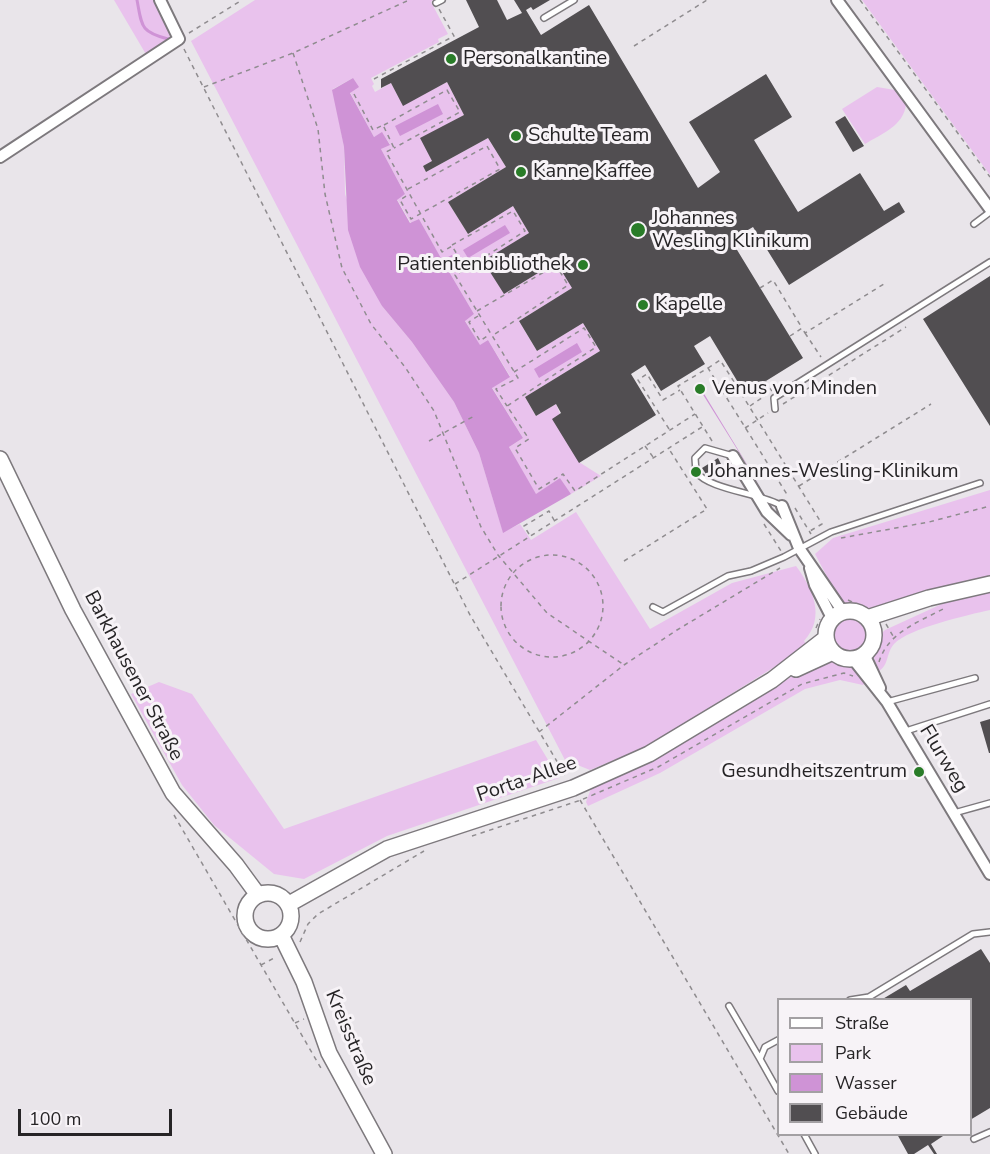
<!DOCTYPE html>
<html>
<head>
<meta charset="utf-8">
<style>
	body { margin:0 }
	#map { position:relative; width:990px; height:1154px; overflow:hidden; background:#e9e5ea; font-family:"Nunito Sans",sans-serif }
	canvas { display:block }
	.legend { position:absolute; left:777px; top:998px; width:195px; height:138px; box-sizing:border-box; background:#f7f3f7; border:2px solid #a3a0a3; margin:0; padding:8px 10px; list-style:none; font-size:18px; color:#262426 }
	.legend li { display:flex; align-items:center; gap:12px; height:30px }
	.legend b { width:30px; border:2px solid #a3a0a3 }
	.scale { position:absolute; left:18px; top:1109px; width:154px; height:27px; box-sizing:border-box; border:3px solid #262426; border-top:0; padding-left:8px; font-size:18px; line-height:21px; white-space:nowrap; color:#262426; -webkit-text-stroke:4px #f7f3f7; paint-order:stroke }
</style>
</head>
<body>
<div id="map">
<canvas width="990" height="1154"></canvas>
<ul class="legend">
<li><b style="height:8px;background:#fff"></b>Straße</li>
<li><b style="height:16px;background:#e9c2ed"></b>Park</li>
<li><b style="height:16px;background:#cf93d6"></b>Wasser</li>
<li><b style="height:16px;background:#514e51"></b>Gebäude</li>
</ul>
<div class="scale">100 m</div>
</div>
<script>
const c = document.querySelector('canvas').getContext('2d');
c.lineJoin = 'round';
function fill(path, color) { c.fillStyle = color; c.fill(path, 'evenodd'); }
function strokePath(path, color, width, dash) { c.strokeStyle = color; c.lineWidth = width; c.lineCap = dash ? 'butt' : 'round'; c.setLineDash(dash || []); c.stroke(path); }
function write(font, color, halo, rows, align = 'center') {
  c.font = font + ' "Nunito Sans",sans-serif'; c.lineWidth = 6; c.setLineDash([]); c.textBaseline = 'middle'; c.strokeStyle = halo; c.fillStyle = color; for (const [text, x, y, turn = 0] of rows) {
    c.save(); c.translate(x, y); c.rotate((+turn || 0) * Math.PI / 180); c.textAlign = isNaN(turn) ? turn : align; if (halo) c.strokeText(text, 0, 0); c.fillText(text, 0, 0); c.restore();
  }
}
const green = new Path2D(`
	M114,0H155L172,35L170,41L147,56Z
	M255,0H433L431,2L448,34L438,39L439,42L371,78L374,84L372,86L375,92L391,83L403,105L447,82L464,115L421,138L432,161L423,166L426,172L488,138L506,167L448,202L468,234L513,206L529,233L484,261L504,294L556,262L572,288L519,321L537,351L583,323L600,351L525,397L536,416L556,404L579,462L601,476L571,494L560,478L536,495L509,447L523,438L492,387L510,376L488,340L480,346L465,320L474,314L448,270L457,264L442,261L419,219L411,223L397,199L405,194L381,149L390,144L382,133L374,137L350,92L353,78L333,89L344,147L345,194L382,306L412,342L454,402L479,453L503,532L520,524L531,540L576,512L650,629L732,583L796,566C813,589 826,617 804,641L808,646L646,747L590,770L565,760L191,41Z
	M862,0H990V175Z
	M877,87L895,90L906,104C904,126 881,134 865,144L842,109Z
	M990,490V577L867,611L840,601L815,554L833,538Z
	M990,590V610C968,615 909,628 894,644C886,653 889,665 879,671L872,653L878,637L885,630L944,603Z
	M834 635a16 16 0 1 1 32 0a16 16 0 1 1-32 0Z
	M832,658L851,665L866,682L863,685L840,680L805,689L660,773L588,806L586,802L592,786L647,762L813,664Z
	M159,682L192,694L284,829L536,740L559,778L387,836L304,879L274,874L214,825L182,785L131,694Z`);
const water = new Path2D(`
	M353,78L359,87L350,93L374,137L382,132L390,145L381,149L405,194L397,200L410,223L419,219L442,260L452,255L457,264L448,270L474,314L465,321L480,345L488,340L510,377L492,388L523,438L509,447L536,494L560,478L571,494L503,533L479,453L454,402L412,342L382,306L360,267L348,230L344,147L332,90Z
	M438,104L443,114L400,136L395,126Z
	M505,225L510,233L468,258L463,250Z
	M577,343L582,352L539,378L534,369Z
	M699,385L704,386L703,392L762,489L702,393L697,392Z`);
const stream = new Path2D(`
	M137,0C142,26 140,32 168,39`);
const building = new Path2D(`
	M466,0H497L507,20L522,13L514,0H550L533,10L531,7L526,10L541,35L589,5L698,188L720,172L689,122L766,74L792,117L754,140L798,212L860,173L884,211L899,202L905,212L789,285L753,227L731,240L803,358L745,394L710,336L694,346L705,364L661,391L645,365L631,374L656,415L579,463L552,419L561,413L556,404L536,416L525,397L600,351L583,323L537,351L519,321L572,288L556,262L504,294L483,261L529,233L513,206L468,234L448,202L506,167L488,138L426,172L423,166L432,161L420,138L464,115L447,82L403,106L391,83L381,88V79L479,27Z
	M845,116L864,146L853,152L835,122Z
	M990,276V426L923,319Z
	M718,458L721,464L706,474L702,468Z
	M990,719V753H989L980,722Z
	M981,949L990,963V1108L970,1120V1000H881L906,985L910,991Z
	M897,1134H946L931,1144L937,1154H934L928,1145L914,1154H908Z`);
const path = new Path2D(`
	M860,0L990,177
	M189,33L242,0
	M634,46L707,0
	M184,49L470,615L565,775
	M293,53L318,129L325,194L342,268L371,324L405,367L434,411L481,527L498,555L547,613L624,665
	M374,79L454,36L439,9
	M204,87L293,53L409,0
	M354,94L373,130L383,125L394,148L386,152L442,252L452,246L466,269L455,275L518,378L496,389L507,406
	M384,125L447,90L460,112L394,148
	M408,189L487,146L500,169L411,219L400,200L408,195
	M452,245L513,211L525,231L466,269
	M760,288L773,280L802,328
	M477,311L556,265L568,285L492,336
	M478,316L469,322L480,341L490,334
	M805,333L821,357
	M790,336L802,328L805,333L887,282
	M708,368L720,360L731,377L822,524L810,531
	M514,372L584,328L596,347L507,406L529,439L515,448L539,489L563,474L575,491L695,414
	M765,381L772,391
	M783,404L906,327
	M750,406L766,395
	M745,428L768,413
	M669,429L638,380L647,374L663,400L680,390
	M429,441L476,415
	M712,441L678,386L708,368L788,496
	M645,446L653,457
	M799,486L931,404
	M795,508L811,534
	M764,524L781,551
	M529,534L524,526L549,511L554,520
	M841,538L929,522L990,506
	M501 606a51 51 0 1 1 102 0a51 51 0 1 1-102 0Z
	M624,561L707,509L669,449
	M455,584L702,427
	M848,600L860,606
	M886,624L893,636
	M816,628L820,619
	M879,662C888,632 919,622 945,608
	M539,732L624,665L677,630L780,568
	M580,800L789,1154
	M174,815L322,1070
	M472,836L581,800L658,767L802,684L844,673L853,676
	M300,942L308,924L318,914L424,851
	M261,965L276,957
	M295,1023L304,1019`);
const lane = new Path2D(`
	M436,3L442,0
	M544,18L574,0
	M974,224L990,212
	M775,409L774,398L990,262
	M733,456L705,448L695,458L696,472C710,490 760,493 782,506
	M653,607L663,612L728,576L751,571L784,557L831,532L980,483
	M887,702L975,678
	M906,731L990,704
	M954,813L990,803
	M850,1000L869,997L973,934L990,932
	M729,1006L760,1059
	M778,1040L765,1047L760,1059L778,1091
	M804,1134L815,1154
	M974,1139L990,1132`);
const street = new Path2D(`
	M837,0L990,209
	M0,157L179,39L160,0
	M733,456L767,512L791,535
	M782,506L799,548L843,612
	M810,568L815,585L832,618
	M864,654L880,688
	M853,659L887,702L990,874`);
const secondary = new Path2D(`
	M0,459L73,610L173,793L236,865L258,895
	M826 635a24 24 0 1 1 48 0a24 24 0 1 1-48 0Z
	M867,618L929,598L990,584
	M796,669L833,652
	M245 916a23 23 0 1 1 46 0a23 23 0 1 1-46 0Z
	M289,904L387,849L573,788L649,754L772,680L826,638
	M281,935L304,982L329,1053L384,1154`);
const markers = [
	[451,59,6,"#297c28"],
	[516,136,6,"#297c28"],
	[521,172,6,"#297c28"],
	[638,230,8,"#297c28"],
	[583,265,6,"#297c28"],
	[643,305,6,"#297c28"],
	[700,389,6,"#297c28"],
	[696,472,6,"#297c28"],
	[919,772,6,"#297c28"]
];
const poiNames = [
	["Personalkantine",463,59],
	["Schulte Team",528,136],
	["Kanne Kaffee",533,172],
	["Johannes",652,219],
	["Wesling Klinikum",652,242],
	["Patientenbibliothek",571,265,"right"],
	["Kapelle",655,305],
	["Venus von Minden",712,389],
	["Johannes-Wesling-Klinikum",708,472],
	["Gesundheitszentrum",907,772,"right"]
];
const streetNames = [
	["Barkhausener Straße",133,676,62],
	["Flurweg",943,759,59],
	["Porta-Allee",527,780,-19],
	["Kreisstraße",350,1038,67]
];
fill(green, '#e9c2ed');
fill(water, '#cf93d6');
strokePath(stream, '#cf93d6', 3);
fill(building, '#514e51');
strokePath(lane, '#7d797d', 8);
strokePath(street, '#7d797d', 14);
strokePath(secondary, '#7d797d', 18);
strokePath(path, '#8f8c8f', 1.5, [4.5, 4.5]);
strokePath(lane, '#fff', 5);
strokePath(street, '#fff', 10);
strokePath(secondary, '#fff', 15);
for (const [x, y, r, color] of markers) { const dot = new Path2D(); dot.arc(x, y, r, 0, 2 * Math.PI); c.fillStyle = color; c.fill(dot); strokePath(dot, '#f7f3f7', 2); }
write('20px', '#262426', '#f7f3f7', poiNames, 'left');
write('20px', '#262426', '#f7f3f7', streetNames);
</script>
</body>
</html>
